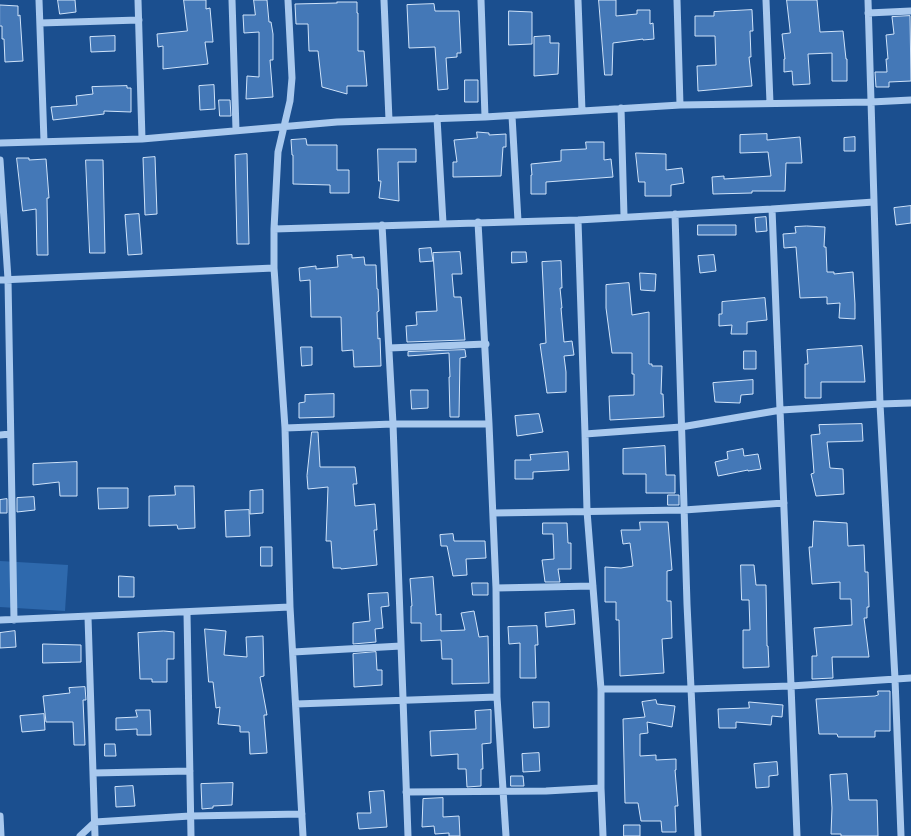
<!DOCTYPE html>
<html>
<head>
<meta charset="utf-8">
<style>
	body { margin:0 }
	canvas { display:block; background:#1b4f8f }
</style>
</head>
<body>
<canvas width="911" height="836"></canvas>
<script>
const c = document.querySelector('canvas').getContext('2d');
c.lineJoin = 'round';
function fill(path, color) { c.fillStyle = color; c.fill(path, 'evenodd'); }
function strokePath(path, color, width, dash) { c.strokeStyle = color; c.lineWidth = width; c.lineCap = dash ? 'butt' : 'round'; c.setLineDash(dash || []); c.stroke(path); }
const green = new Path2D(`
	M0,561L68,565L65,611L0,607Z`);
const building = new Path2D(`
	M58,0H75L76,12L60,14Z
	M184,0H206V9L210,8L213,42H205L208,64L163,69V46L158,47L157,34L187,31Z
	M254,0H267L269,22H271L273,34V60H270L273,97L246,99L247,76L259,77V32L244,33L243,15H255Z
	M599,0H616V16L637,14V10H650V24L653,23L654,39L643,40V39L613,43L612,75H605Z
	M787,0H817L820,32L843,31L846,59H847V81H832V53L808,54L810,84L793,85L792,71L784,72V59H785L782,34L790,33Z
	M337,2H357V13H358V51H364L367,86H347V94L322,87L318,51H309L308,24H296L295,4L337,3Z
	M434,4L435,11H459L461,53H457V57L446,58L448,89L438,90L435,47L409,48L407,5Z
	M0,5L18,6V16L20,15L23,61L5,62L4,39H2V26H0Z
	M752,10L753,31H750L751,57H749L752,86L698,91L697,66L716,65L715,36H695V16H714V12Z
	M509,11L532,12V44L509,45Z
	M910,16L911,81L889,82V87H876L875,72H887L886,59H888L886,35L894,34L892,17Z
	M115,36V51L91,52L90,37Z
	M550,36V43H559L558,74L534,76V37Z
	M465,80H478V102H465Z
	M214,85L215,109L200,110L199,86Z
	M127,86V88H131V112L104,111V114L53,120L51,107L77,105L76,96L93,94L92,87Z
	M219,100H230L231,116H220Z
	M477,132L489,133V135L506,134V147H503L501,176L453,177V162H457L454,140L477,138Z
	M767,134V140L800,137L802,163H786L785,191H752V193L713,194L712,177L724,176V179L771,176L768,152L740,153V135Z
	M855,137V151H844V138Z
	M306,139L307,145H337V170H349V193H330V185L293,184V155H292L291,140Z
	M586,142H604V160L611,159L613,177L546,182V194H531V175H532L531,164L561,161V150L586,149Z
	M378,149H416V162H398L399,201L379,198L381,181H379Z
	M636,153L666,154V170L682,168L684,183L671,185V196H645V182H639Z
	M247,154L249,244H237L235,155Z
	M155,157L157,214L145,215L143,158Z
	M17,158H29V160L46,159L49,198H47L48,255H37L36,209L23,211Z
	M86,160H103L105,253H90Z
	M911,206V223L896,225L894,208Z
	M139,214L142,254L128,255L125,215Z
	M766,217L767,231L756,232L755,218Z
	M698,225H736V235H698Z
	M807,226L825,227L824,247H826L827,272H834V274L853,272L855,304V319L839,318L840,303L827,304V297L800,298L796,247L784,248L783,234L796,233L795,227Z
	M431,248L433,261L420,262L419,249Z
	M460,252L462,274H452L454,297H461L465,340L407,342L406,326L417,325L416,312L437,311L433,253Z
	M512,252H526L527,262L512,263Z
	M352,255V258L364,257L365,265H376L377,289H378L379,311L377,312L378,339L380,338L381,366L354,367L353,350L342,351L341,317H311L310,280L300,281L299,268L316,266V269L338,267L337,256Z
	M714,255L716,271L700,273L698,256Z
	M561,261L562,288H560L562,308H561L564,342L572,341L574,355L564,356L566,372V392L547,393L540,344L546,343L542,262Z
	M640,273L656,274L655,291L641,290Z
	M629,283L632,315L649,312V364H652V366H662L661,394H663L664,417L610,420L609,396L634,395V374H632V353H612L606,308V285Z
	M765,298L767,320L747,322V334H731L732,325L719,326V314H722V302Z
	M862,346L865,382H821V398H805V364H808L807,350Z
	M301,347H312V365L302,366Z
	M465,350L466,357L460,358L459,417H450L449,377H450L449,353L408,356V352Z
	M744,351H756V369H744Z
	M753,380V394L741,395L740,403L715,402L713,383Z
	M411,390H428V408L412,409Z
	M334,394V417L299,418V403L305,402V395Z
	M539,414L543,432L517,436L515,416Z
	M862,424L863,441L827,442L830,468L843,469L844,494L816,496L811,474L814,473L811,435L820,434L819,425Z
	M312,432H318L320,467H355L357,484H353L355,506L375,504L377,530H374L377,565L341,569V568H333L331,541H326L328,487L308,489L307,476Z
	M665,446L666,475H675V493H646V474H623V449Z
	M743,449L744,456L758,454L761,469L748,471V470L718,476L715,462L728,459L727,452Z
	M568,452L569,470L533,472V479H515V460H531L530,455Z
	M77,462V496H60L59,482L33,485V464Z
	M175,486H194L195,528L178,529L177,525L149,526V496L175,495Z
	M98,488H128V508L99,509Z
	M263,490V513L250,514V491Z
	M668,495H679V505H668Z
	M34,497L35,510L17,512V498Z
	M7,499V513H0V500Z
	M249,510L250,536L226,537L225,511Z
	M814,521L847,523L848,546L864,545L865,572H868L869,607H867V618H864L869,657H832L833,678L812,679V656H817L814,628L852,625L851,599H840V582L812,584L809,547H812Z
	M640,522H668L672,570L667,571V601H671L672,638L662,639L664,673L620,676L619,620H616V602H605V567L621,568L633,566L630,543L623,544L621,530H640Z
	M543,523H567L568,543H571V569H558L560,582H545L542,560L554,559L553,534H543Z
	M453,534L454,541H485L486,558L466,559L467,575L453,576L447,546H441L440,535Z
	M261,547H272V566H261Z
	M741,565H754L756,585H766L767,646H768L769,667L743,668V630H750L749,600H742Z
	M119,576L134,577V597H119Z
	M433,577L436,615L441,614V631L465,630L461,613L474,611L479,637L488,636L489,683L452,684V659H442L441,640L421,641V623H411V606H412L410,579Z
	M472,583H488V595H473Z
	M388,593L389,606L381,607L383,628L375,629L376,642L353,644V623L370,621L368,594Z
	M574,610L575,624L546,627L545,613Z
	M537,626L538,645H535L536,678H520V643L509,644L508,627Z
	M205,629L226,631L224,655L247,657L246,637L263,636L264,676L260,677L267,715H264V717L267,753L250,754L249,732H240V726L218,724L220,707L216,708L213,682H209Z
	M15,631L16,647L0,648V633Z
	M164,631L174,632V659H167V682H152V679H140L138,633Z
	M43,644L81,645V662L43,663Z
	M376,652L377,670H382V685L354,687L353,654Z
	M85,687L86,700H83L85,745H74L73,722H46L43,696L70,693L69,688Z
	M878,691H890V731H875V737H838L837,734H819L816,699L875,696L878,695Z
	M656,700L657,704L675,706L672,727L647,722L648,733L640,734V756L656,755V760L676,759V770H675L678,806H675L676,832H662L661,821H641L638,803H625L623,719L645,717L642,702Z
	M533,702H549V727L534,728Z
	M749,702L783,705L782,717L772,716L771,725L736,722V728H719L718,709L749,708Z
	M136,710H150L151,735H137V729L116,730V718L137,717Z
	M491,710V743L482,744L483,769H481V786L467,787L466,769H458V754L431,756L430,731L476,729L475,711Z
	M44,714L45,730L22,732L20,716Z
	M105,744H115L116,756H105Z
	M539,753L540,771L523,772L522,754Z
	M777,762L778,775L769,776V787L756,788L754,764Z
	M847,774L849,800H877L878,836H841V834H831L832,808L830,775Z
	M511,776H523L524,786H511Z
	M233,783L232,805L213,806V808L202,809L201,784Z
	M133,786L135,806L116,807L115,787Z
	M384,791L387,827L359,829L357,813H371L369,792Z
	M443,798V817L459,816L460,836H449V833L435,834L434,826L422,827L423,799Z
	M624,825H640V836H624Z`);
const minor = new Path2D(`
	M39,0L44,141
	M138,0L142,139
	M232,0L236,130
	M288,0L292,78L290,101L278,152L274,229V268L285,428L290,607L303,836
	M384,0L389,120
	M481,0L485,117
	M578,0L582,111
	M677,0L680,105
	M766,0L770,103
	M868,0L880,404L895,679L901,836
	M868,13L911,11
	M40,23L139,20
	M621,108L624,216
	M512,116L518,221
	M437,118L443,223
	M0,143L142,139L337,122L485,117L680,105L871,102L911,100
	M0,160L8,279L14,620
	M675,214L687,604L698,836
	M578,220L585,434L681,427L781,410L880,404L911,403
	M478,222L489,424L496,588L497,697L506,836
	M382,225L393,424L408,836
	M274,229L578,220L772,209
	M0,280L274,268
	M389,348L486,344
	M285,428L393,424H489
	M585,434L587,511L601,689V788L603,836
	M0,435L10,434
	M493,513L684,510L784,503
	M496,588L593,586
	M187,613L191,836
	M88,617L95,836
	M0,620L290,607
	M293,652L401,646
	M601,689H691L791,686L911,678
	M296,704L497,697
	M93,773L190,771
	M406,792L546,791L601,788
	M0,816L1,836
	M80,836L95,822L190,816L302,814
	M797,836L772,209L874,202`);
fill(green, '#2e69ad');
fill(building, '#4478b7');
strokePath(building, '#cfe3fa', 1);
strokePath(minor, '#a9c9ee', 7);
</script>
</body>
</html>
